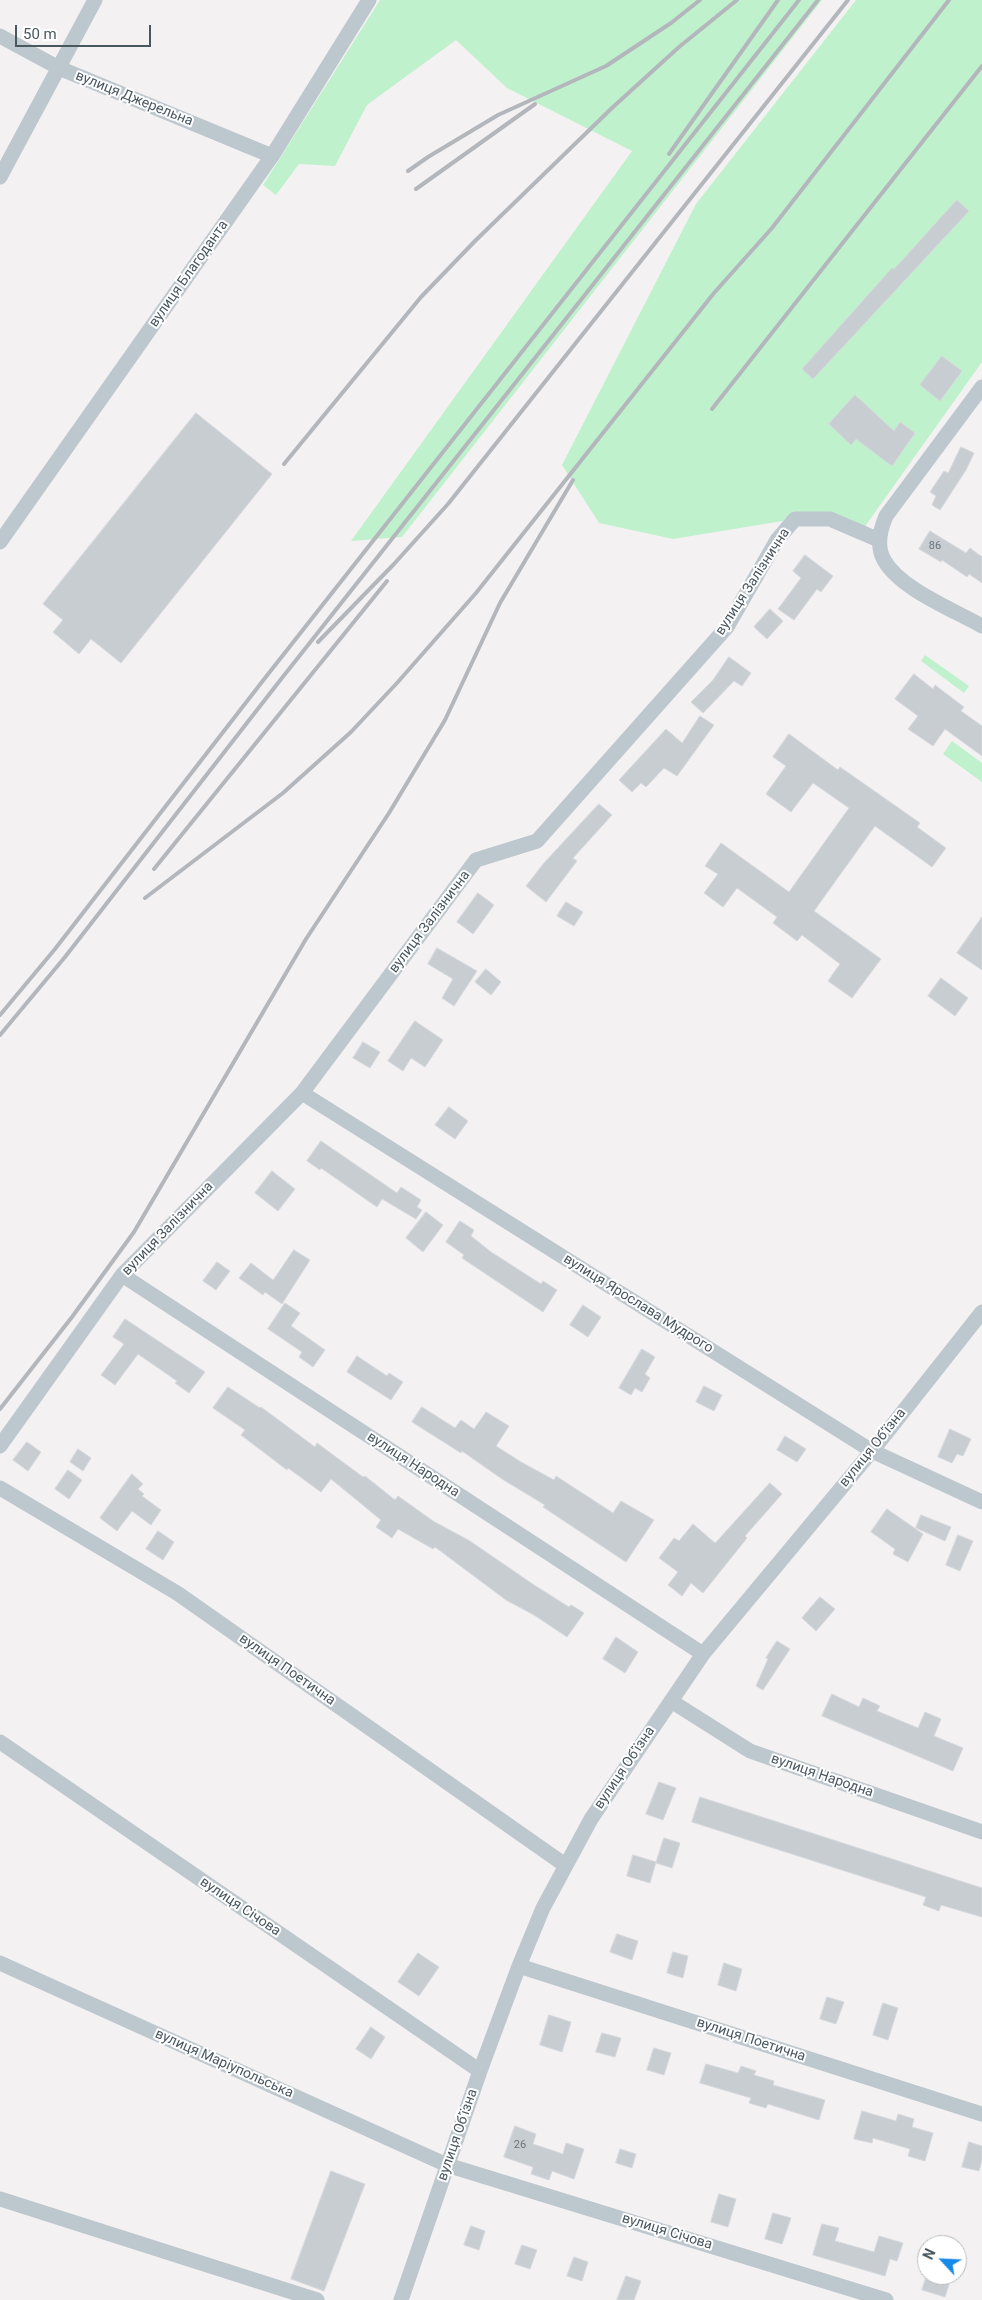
<!DOCTYPE html>
<html>
<head>
<meta charset="utf-8">
<style>
	body { margin:0 }
	#map { position:relative; width:982px; height:2300px; overflow:hidden; background:#f4f1f2; font-family:Roboto,sans-serif }
	canvas { display:block }
	.north { position:absolute; left:917px; top:2235px; width:50px; height:50px; box-sizing:border-box; background:#fff; border:1px solid #b6bcbf; border-radius:50%; rotate:295deg; font-size:14px; font-weight:700; line-height:20px; text-align:center; color:#49575f }
	.north::after { content:''; display:block; margin:auto; width:18px; height:22px; background:#168ae9; clip-path:polygon(50% 0,100% 100%,50% 72%,0 100%) }
	.scale { position:absolute; left:15px; top:25px; width:136px; height:22px; box-sizing:border-box; border:2px solid #49575f; border-top:0; padding-left:6px; font-size:15px; line-height:18px; white-space:nowrap; color:#49575f; -webkit-text-stroke:4px #fff; paint-order:stroke }
</style>
</head>
<body>
<div id="map">
<canvas width="982" height="2300"></canvas>
<div class="north">N</div>
<div class="scale">50 m</div>
</div>
<script>
const c = document.querySelector('canvas').getContext('2d');
c.lineJoin = 'round';
function fill(path, color) { c.fillStyle = color; c.fill(path, 'evenodd'); }
function strokePath(path, color, width, dash) { c.strokeStyle = color; c.lineWidth = width; c.lineCap = dash ? 'butt' : 'round'; c.setLineDash(dash || []); c.stroke(path); }
function write(font, color, halo, rows, align = 'center') {
  c.font = font + ' Roboto,sans-serif'; c.lineWidth = 4; c.setLineDash([]); c.textBaseline = 'middle'; c.strokeStyle = halo; c.fillStyle = color; for (const [text, x, y, turn = 0] of rows) {
    c.save(); c.translate(x, y); c.rotate((+turn || 0) * Math.PI / 180); c.textAlign = isNaN(turn) ? turn : align; if (halo) c.strokeText(text, 0, 0); c.fillText(text, 0, 0); c.restore();
  }
}
const green = new Path2D(`
	M380,0H822L402,537L351,541L632,151L507,88L456,40L367,105L335,166L299,164L276,195L263,185Z
	M856,0H982V362L861,532L795,519L673,539L599,523L562,465L696,204Z
	M925,655L969,686L964,693L921,661Z
	M952,741L982,763V782L943,754Z`);
const building = new Path2D(`
	M957,200L969,211L813,379L802,369L892,268L894,269Z
	M942,356L962,371L940,401L920,385Z
	M855,395L894,431L900,422L915,433L892,466L856,439L851,445L829,424Z
	M196,413L272,474L121,663L91,639L79,654L53,632L63,620L43,604Z
	M961,447L974,453L966,470L940,510L932,505L936,496L930,492L944,471L948,473Z
	M930,531L966,553L970,548L982,557V583L969,574L967,577L942,560L941,562L919,549Z
	M805,555L833,576L821,592L817,589L794,620L778,609L801,578L793,571Z
	M770,609L783,621L767,639L754,627Z
	M729,657L751,673L742,686L734,681L703,713L691,702L713,680Z
	M914,674L933,689L935,685L964,707L961,711L982,726V756L945,729L933,746L908,729L918,716L895,699Z
	M700,716L714,725L677,776L664,768L646,787L641,783L632,792L619,780L666,729L682,743Z
	M789,734L838,770L840,767L920,823L917,827L946,848L932,867L875,826L814,911L881,959L852,998L828,981L840,964L802,935L797,941L773,923L777,917L737,888L723,907L704,893L718,874L705,866L721,843L789,892L849,808L813,783L791,812L766,794L786,766L773,757Z
	M599,804L612,815L573,858L577,861L546,902L526,886L544,863Z
	M478,893L494,905L473,934L457,922Z
	M566,902L583,912L574,926L557,916Z
	M982,917V970L957,953Z
	M437,948L477,971L454,1006L442,998L453,979L428,964Z
	M486,969L501,982L491,995L475,982Z
	M941,978L968,998L955,1016L928,996Z
	M415,1021L443,1040L425,1067L411,1058L403,1071L388,1061Z
	M363,1042L380,1052L370,1068L353,1058Z
	M449,1107L468,1121L455,1139L435,1125Z
	M321,1141L397,1193L401,1187L421,1200L417,1207L422,1210L416,1219L382,1199L377,1207L321,1168L320,1170L307,1161Z
	M272,1171L295,1189L278,1211L255,1193Z
	M426,1212L443,1225L423,1252L406,1238Z
	M460,1221L474,1230L471,1236L491,1252L541,1284L543,1281L557,1290L543,1312L462,1258L464,1255L446,1242Z
	M294,1250L310,1260L282,1304L265,1292L263,1295L239,1278L251,1263L273,1280Z
	M217,1262L230,1271L216,1290L203,1281Z
	M285,1303L300,1313L291,1326L325,1350L313,1367L299,1357L302,1352L268,1329Z
	M583,1305L601,1317L588,1337L570,1325Z
	M125,1319L205,1372L189,1393L175,1383L177,1381L138,1354L115,1385L101,1375L124,1344L113,1337Z
	M642,1349L655,1357L645,1374L650,1378L642,1392L635,1388L631,1395L619,1388Z
	M357,1356L387,1376L389,1373L403,1382L391,1400L347,1372Z
	M704,1386L722,1395L714,1411L696,1402Z
	M228,1387L260,1408L261,1407L315,1447L317,1443L363,1477L365,1476L395,1500L398,1496L433,1521L470,1541L534,1585L569,1607L571,1605L584,1613L567,1637L534,1615L506,1600L435,1547L433,1549L398,1529L392,1538L376,1527L381,1520L331,1479L321,1492L288,1468L287,1470L241,1435L245,1430L213,1408Z
	M422,1407L455,1428L461,1420L474,1429L486,1412L509,1426L496,1446L521,1462L554,1480L556,1476L613,1513L621,1501L654,1520L626,1562L543,1507L545,1505L502,1479L462,1451L461,1453L412,1422Z
	M950,1429L971,1439L963,1456L957,1454L952,1463L938,1457Z
	M785,1436L806,1449L797,1462L777,1450Z
	M27,1442L41,1452L28,1471L13,1460Z
	M78,1449L91,1458L83,1471L70,1462Z
	M68,1470L82,1480L69,1499L55,1489Z
	M132,1474L143,1484L138,1489L144,1494L142,1496L161,1510L151,1525L132,1511L117,1531L100,1518Z
	M770,1483L782,1494L745,1536L747,1538L703,1593L691,1583L682,1596L668,1585L678,1572L659,1558L674,1538L679,1541L693,1524L715,1543Z
	M887,1509L923,1534L908,1562L893,1554L895,1549L871,1532Z
	M921,1515L951,1527L945,1541L916,1528Z
	M158,1531L174,1542L163,1560L146,1549Z
	M958,1535L973,1541L960,1571L946,1565Z
	M820,1597L835,1609L816,1631L802,1618Z
	M616,1637L638,1652L625,1673L603,1659Z
	M777,1641L790,1649L763,1690L756,1686L768,1659L766,1658Z
	M832,1694L859,1707L863,1698L880,1706L877,1711L918,1728L925,1712L941,1719L934,1736L963,1748L953,1771L822,1716Z
	M659,1782L676,1788L663,1820L646,1814Z
	M700,1797L982,1888V1917L941,1905L939,1911L923,1905L926,1897L692,1822Z
	M664,1838L680,1843L672,1868L656,1863Z
	M633,1855L656,1862L650,1883L627,1876Z
	M617,1934L638,1941L632,1960L610,1952Z
	M673,1952L688,1956L683,1978L667,1973Z
	M418,1953L439,1967L419,1996L398,1982Z
	M724,1963L742,1969L736,1991L718,1985Z
	M827,1997L844,2002L836,2024L820,2019Z
	M883,2003L898,2008L888,2040L873,2035Z
	M549,2015L571,2022L562,2052L540,2045Z
	M371,2027L385,2037L371,2059L356,2049Z
	M602,2033L621,2038L615,2057L596,2052Z
	M654,2048L671,2053L664,2075L647,2070Z
	M706,2064L738,2073L741,2066L756,2071L754,2075L774,2081L773,2085L825,2100L819,2120L768,2104L766,2108L749,2103L751,2098L700,2083Z
	M862,2111L896,2121L898,2114L914,2119L912,2127L933,2133L925,2161L908,2156L910,2149L873,2138L872,2143L854,2139Z
	M515,2126L536,2134L533,2144L563,2154L566,2143L584,2149L574,2179L552,2171L549,2180L531,2174L533,2167L504,2157Z
	M969,2142L982,2146V2160L979,2171L962,2167Z
	M620,2149L636,2154L632,2168L616,2163Z
	M331,2171L365,2184L324,2291L291,2279Z
	M719,2194L736,2199L728,2227L711,2222Z
	M773,2213L791,2218L782,2244L765,2239Z
	M822,2224L839,2228L835,2241L874,2252L879,2236L903,2243L897,2261L890,2259L885,2276L813,2255Z
	M471,2226L485,2231L479,2250L464,2245Z
	M522,2245L537,2250L530,2269L515,2264Z
	M574,2257L588,2262L582,2281L567,2276Z
	M927,2275H952L945,2297L922,2290Z
	M626,2276L641,2281L634,2300H617Z`);
const minor = new Path2D(`
	M0,36L59,68L272,156
	M0,177L95,0
	M982,387L886,516C880,530 876,546 884,560C900,589 954,610 982,626
	M0,542L272,156L369,0
	M302,1093L872,1451L982,1502
	M122,1275L703,1654
	M0,1446L122,1275L302,1093L476,860L537,841L727,627L777,540L795,519H830L879,540
	M0,1488L177,1593L565,1865
	M671,1701L750,1751L982,1832
	M0,1742L480,2071
	M0,1963L447,2165L886,2300
	M519,1966L982,2114
	M0,2199L317,2300
	M401,2300L480,2071L519,1966L543,1908L591,1819L703,1654L872,1451L982,1312`);
const rail = new Path2D(`
	M669,154L778,0
	M408,171L428,157L498,115L606,66L671,23L700,0
	M416,189L535,104
	M712,409L982,66
	M284,464L421,297L475,241L613,107L679,47L737,0
	M318,642L394,564L448,504L848,0
	M154,869L387,581
	M145,898L283,793L351,732L397,683L476,593L714,293L772,228L949,0
	M0,1015L55,949L265,678L799,0
	M0,1035L65,957L278,683L818,0
	M0,1409L72,1317L134,1232L306,939L389,813L445,720L500,603L573,480`);
const numberNames = [
	["86",935,546],
	["26",520,2145]
];
const streetNames = [
	["вулиця Джерельна",134,99,22],
	["вулиця Благоданта",189,274,-55],
	["вулиця Залізнична",753,582,-57],
	["вулиця Залізнична",430,922,-53],
	["вулиця Залізнична",168,1229,-46],
	["вулиця Ярослава Мудрого",638,1304,32],
	["вулиця Об'їзна",873,1448,-51],
	["вулиця Народна",413,1465,33],
	["вулиця Поетична",287,1670,35],
	["вулиця Об'їзна",625,1768,-56],
	["вулиця Народна",822,1776,19],
	["вулиця Січова",240,1907,34],
	["вулиця Поетична",751,2040,18],
	["вулиця Маріупольська",224,2064,24],
	["вулиця Об'їзна",458,2135,-71],
	["вулиця Січова",667,2232,17]
];
fill(green, '#c0f1cd');
fill(building, '#c8cdd1');
strokePath(building, '#d5d8dd', 1);
strokePath(minor, '#bdc7ce', 15);
strokePath(rail, '#b3b7bc', 4);
write('11px', '#69747c', null, numberNames);
write('14px', '#49575f', '#fff', streetNames);
</script>
</body>
</html>
